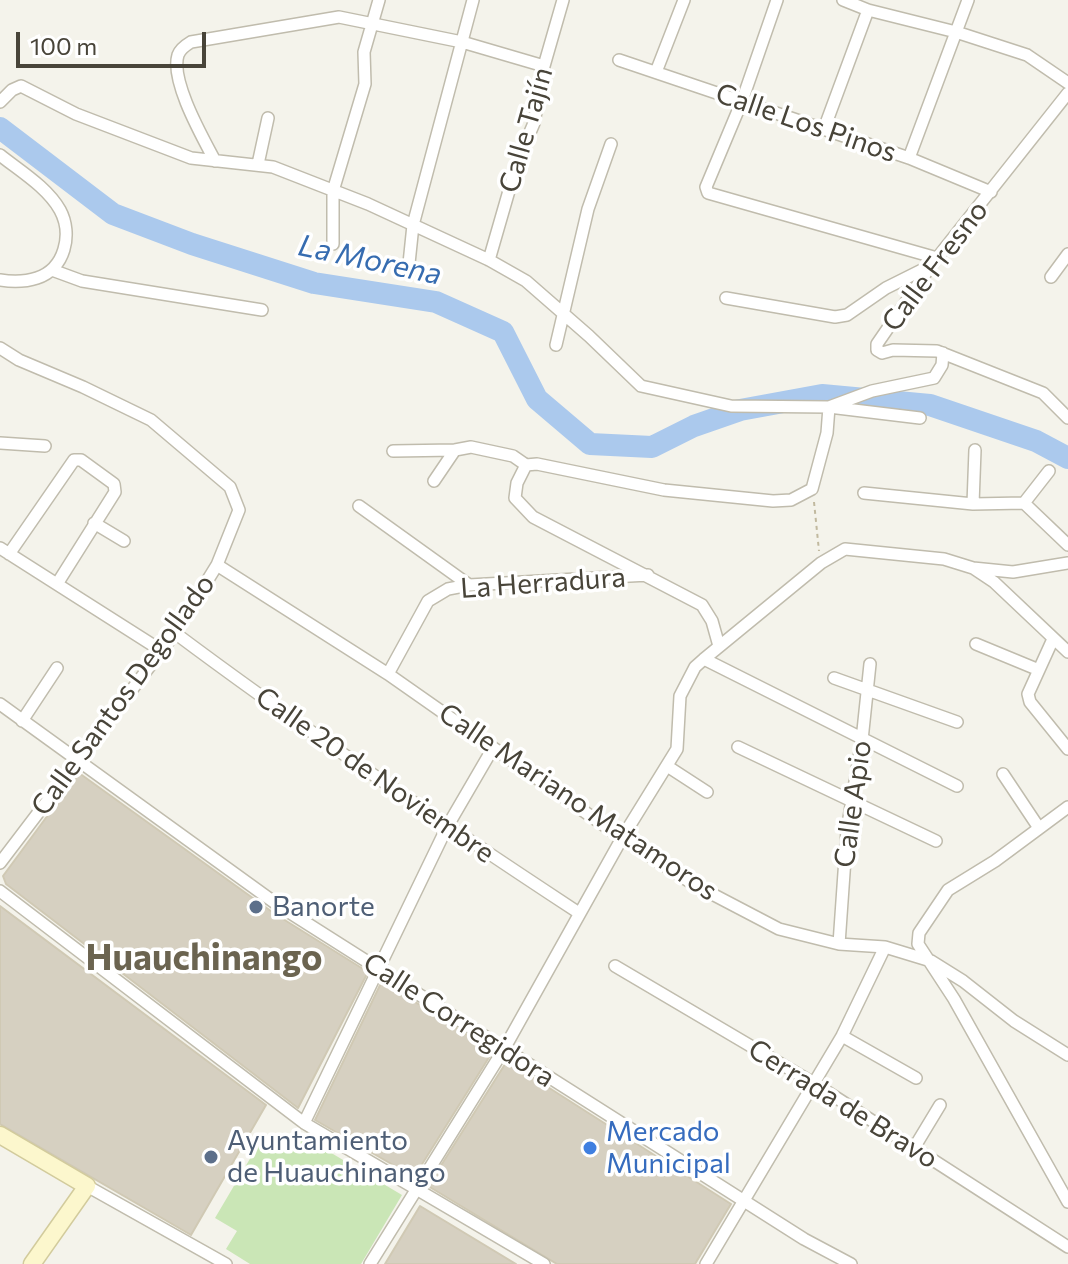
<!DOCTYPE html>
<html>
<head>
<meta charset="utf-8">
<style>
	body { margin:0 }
	#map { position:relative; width:1068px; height:1264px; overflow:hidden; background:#f4f3eb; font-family:Commissioner,sans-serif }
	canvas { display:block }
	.scale { position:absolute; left:16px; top:32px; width:190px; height:36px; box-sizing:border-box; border:4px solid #484439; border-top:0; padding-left:10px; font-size:24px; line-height:28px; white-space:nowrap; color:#484439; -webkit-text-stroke:6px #fff; paint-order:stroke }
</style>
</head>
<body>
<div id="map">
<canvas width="1068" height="1264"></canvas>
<div class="scale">100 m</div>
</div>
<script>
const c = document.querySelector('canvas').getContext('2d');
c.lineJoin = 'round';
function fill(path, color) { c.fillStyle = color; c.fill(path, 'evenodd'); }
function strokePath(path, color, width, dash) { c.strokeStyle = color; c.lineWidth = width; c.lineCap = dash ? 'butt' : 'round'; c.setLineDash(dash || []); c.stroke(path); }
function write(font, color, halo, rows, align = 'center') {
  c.font = font + ' Commissioner,sans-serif'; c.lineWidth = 7; c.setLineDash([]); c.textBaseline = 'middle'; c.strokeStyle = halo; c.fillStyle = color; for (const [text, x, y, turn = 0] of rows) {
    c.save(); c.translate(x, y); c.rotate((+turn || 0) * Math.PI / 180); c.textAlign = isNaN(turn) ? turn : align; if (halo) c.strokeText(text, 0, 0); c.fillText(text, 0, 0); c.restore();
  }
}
const green = new Path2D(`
	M296,1132L402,1195L361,1264H250L226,1249L237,1231L215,1218L261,1140L283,1153Z`);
const river = new Path2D(`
	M0,128L113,214L192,244L314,283L436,302L503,332L537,399L590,444L652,447L694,426L740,410L822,395L930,405L1036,441L1068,458`);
const building = new Path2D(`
	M79,773L275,914L368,972L298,1108L6,884L3,876Z
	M0,906L266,1105L191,1235L0,1124Z
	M382,981L493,1051L414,1177L315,1120Z
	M507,1061L731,1204L695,1264H557L428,1186Z
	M420,1206L516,1264H385Z`);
const path = new Path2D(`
	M814,502L819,551`);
const street = new Path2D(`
	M777,0L742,101L706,187L708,193L937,258
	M843,0L868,10L956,32L1027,55L1068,83
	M619,60L909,158L991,192
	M656,72L684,0
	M1068,93L930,267L877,344V350L882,353L893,350L937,351L1043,393L1068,418
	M0,102L12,90L21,86L76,114L191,158L273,167L368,204L489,260L526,281L589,336L641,386L731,406L829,407L872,391L934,378L942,365L943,353
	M824,129L868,10
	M0,155C20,171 47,187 60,210C73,234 65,269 37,278C25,282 13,282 0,280
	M909,158L968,0
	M215,161C203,138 170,81 178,55C180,49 186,45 191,42L339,17L462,42L544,66
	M258,164L268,118
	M333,244V191L365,84L364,52L379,0
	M489,260L517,163L534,123L544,66L563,0
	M52,270L82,281L262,310
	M408,273L413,225L473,0
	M1051,277L1068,254
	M726,298L835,317L847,315L886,288L926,268
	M556,345L588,209L611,144
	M0,348L19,360L83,387L151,420L230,487L239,510L217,565L175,633L0,863
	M0,443L45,446
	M393,451L455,450L471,447L513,456L526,465L537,464L664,490L773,501L791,500L812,489L827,433L829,407L920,418
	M526,465L517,483L515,498L533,517L702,605L712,621L719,646
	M434,481L455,450
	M864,493L973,504L1024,503L1068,545
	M1024,503L1049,471
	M973,504L975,450
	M359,506L469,585
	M94,523L124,541
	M0,548L162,651
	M9,554L74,460H81L114,484L115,492L57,584
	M217,565L388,674L622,838L693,884L779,929L839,944L885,947L931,961L963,981L1014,1021L1068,1055
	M973,568L1013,572L1068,563
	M175,633C306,731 442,823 579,913
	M1053,639L1028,694L1030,702L1068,749
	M976,644L1039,670
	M704,659L957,786
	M388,674L428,601L448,589L469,585L648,575
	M834,678L957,722
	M0,704L278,905L804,1239L851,1264
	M22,721L57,668
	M738,747L936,841
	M667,766L707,792
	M1003,774L1039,828
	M1068,807L995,861L948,890L919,933L918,944L954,999L1068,1202
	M0,891L304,1123L544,1264
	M839,944L847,830L862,740L870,664
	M615,966L815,1084L1068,1247
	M842,1036L916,1078
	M304,1123L447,827L493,748
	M914,1148L940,1105
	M87,1186L226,1264
	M370,1264L504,1049L622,838L677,749L680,696L695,667L704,659L821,563L845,549L944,559L973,568L994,582L1068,652
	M706,1264L842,1036L885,947`);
const secondary = new Path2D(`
	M0,1135L87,1186L32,1264`);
const markers = [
	[256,907,8,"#5c6f8a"],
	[590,1148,8,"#3f7fe0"],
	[211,1157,8,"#5c6f8a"]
];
const streetNames = [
	["Calle Los Pinos",806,123,19],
	["Calle Tajín",526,130,-74],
	["Calle Fresno",935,266,-53],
	["La Herradura",543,583,-4],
	["Calle Santos Degollado",123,695,-54],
	["Calle 20 de Noviembre",375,775,35],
	["Calle Mariano Matamoros",578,802,34],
	["Calle Apio",853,804,-82],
	["Calle Corregidora",459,1020,33],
	["Cerrada de Bravo",843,1104,32]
];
const serviceNames = [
	["Banorte",272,907],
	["Ayuntamiento",227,1141],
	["de Huauchinango",227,1173]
];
const shopNames = [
	["Mercado",606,1132],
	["Municipal",606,1164]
];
const waterNames = [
	["La Morena",370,260,12]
];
const districtNames = [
	["Huauchinango",204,958]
];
fill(green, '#cae6b6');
strokePath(river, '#abc9ed', 22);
fill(building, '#d6d0c1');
strokePath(building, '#d0c9b4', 2);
strokePath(street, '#c0bcad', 14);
strokePath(secondary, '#d2cb9c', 19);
strokePath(path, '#c1b99f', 2, [4, 4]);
strokePath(street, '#fff', 11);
strokePath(secondary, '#fcf7cd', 16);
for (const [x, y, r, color] of markers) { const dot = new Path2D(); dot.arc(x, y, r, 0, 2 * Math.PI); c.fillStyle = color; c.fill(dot); strokePath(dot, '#fff', 3); }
write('28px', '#484439', '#fff', streetNames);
write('28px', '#4e5e75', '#fff', serviceNames, 'left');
write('28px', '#366cbe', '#fff', shopNames, 'left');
write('italic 30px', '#366cb0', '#fff', waterNames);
write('bold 36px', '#6b6450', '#fff', districtNames);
</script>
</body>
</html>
